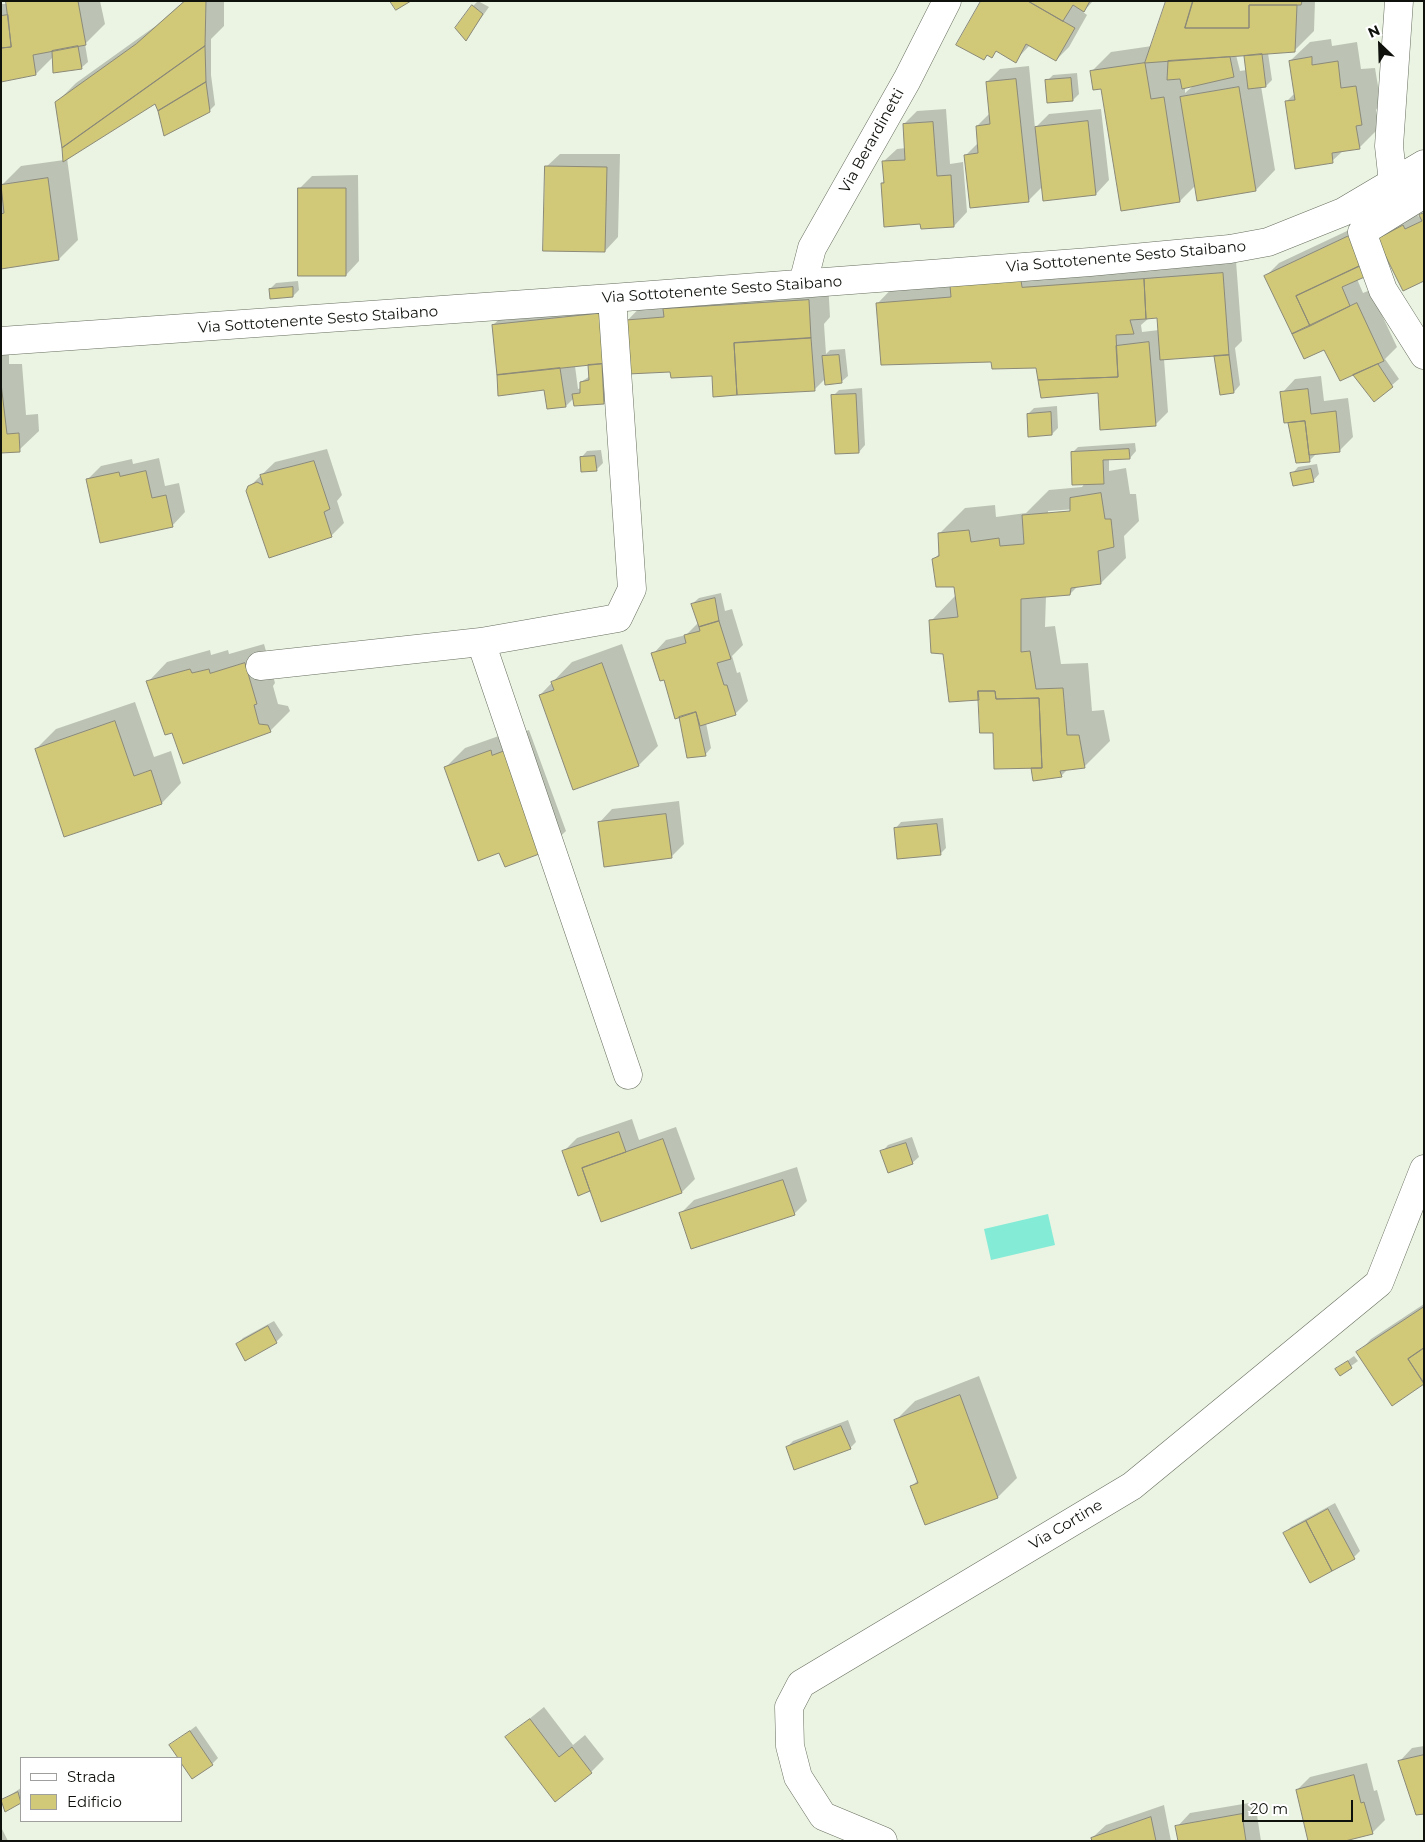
<!DOCTYPE html>
<html>
<head>
<meta charset="utf-8">
<style>
	body { margin:0 }
	#map { position:relative; width:1425px; height:1842px; overflow:hidden; background:#ebf4e2; font-family:Montserrat,sans-serif }
	canvas { display:block }
	.frame { position:absolute; inset:0; border:2px solid #0f120c; pointer-events:none }
	.legend { position:absolute; left:20px; top:1757px; width:162px; height:65px; box-sizing:border-box; background:#fff; border:1px solid #9fa09e; margin:0; padding:6px 9px; list-style:none; font-size:15px; color:#0f120c }
	.legend li { display:flex; align-items:center; gap:10px; height:25px }
	.legend b { width:25px; border:1px solid #9fa09e }
	.north { position:absolute; left:1355px; top:20px; width:50px; height:50px; -webkit-text-stroke:4px #fff; paint-order:stroke; rotate:336deg; font-size:14px; font-weight:700; line-height:20px; text-align:center; color:#0f120c }
	.north::after { content:''; display:block; margin:auto; width:18px; height:22px; background:#0f120c; clip-path:polygon(50% 0,100% 100%,50% 72%,0 100%) }
	.scale { position:absolute; left:1242px; top:1800px; width:111px; height:22px; box-sizing:border-box; border:2px solid #0f120c; border-top:0; padding-left:6px; font-size:15px; line-height:18px; white-space:nowrap; color:#0f120c; -webkit-text-stroke:4px #fff; paint-order:stroke }
</style>
</head>
<body>
<div id="map">
<canvas width="1425" height="1842"></canvas>
<div class="frame"></div>
<ul class="legend">
<li><b style="height:6px;background:#fff"></b>Strada</li>
<li><b style="height:14px;background:#d1c878"></b>Edificio</li>
</ul>
<div class="north">N</div>
<div class="scale">20 m</div>
</div>
<script>
const c = document.querySelector('canvas').getContext('2d');
c.lineJoin = 'round';
function fill(path, color) { c.fillStyle = color; c.fill(path, 'evenodd'); }
function strokePath(path, color, width, dash) { c.strokeStyle = color; c.lineWidth = width; c.lineCap = dash ? 'butt' : 'round'; c.setLineDash(dash || []); c.stroke(path); }
function write(font, color, halo, rows, align = 'center') {
  c.font = font + ' Montserrat,sans-serif'; c.lineWidth = 5; c.setLineDash([]); c.textBaseline = 'middle'; c.strokeStyle = halo; c.fillStyle = color; for (const [text, x, y, turn = 0] of rows) {
    c.save(); c.translate(x, y); c.rotate((+turn || 0) * Math.PI / 180); c.textAlign = isNaN(turn) ? turn : align; if (halo) c.strokeText(text, 0, 0); c.fillText(text, 0, 0); c.restore();
  }
}
const water = new Path2D(`
	M1048,1214L1055,1245L991,1260L984,1229Z`);
const shadow = new Path2D(`
	M7,1H100L105,24L85,44L88,62L81,68L53,57L36,74L1,81V4H8Z
	M184,1H224V26L211,39V75L215,105L209,111L156,102L67,158L78,240L59,259L1,267L2,185L21,166L64,160L56,103L76,83L157,25Z
	M478,1L489,7L466,39L473,6Z
	M983,1H1093L1083,12L1087,15L1069,47L1056,60L1030,45L1015,61L997,50L991,56L988,54L983,59Z
	M1168,1H1315L1314,31L1294,51L1268,53L1272,80L1266,86H1261L1275,170L1256,190L1196,185L1180,201L1091,72L1111,52L1152,46ZM1245,54L1247,70L1240,71L1236,55ZM1194,85L1185,93V87Z
	M1331,39L1332,46L1357,42L1361,69L1375,68L1381,104L1376,110L1379,128L1359,148L1344,150L1332,161L1286,102L1295,93L1290,61L1310,42Z
	M1029,66L1035,128L1049,114L1101,109L1109,180L1096,194L1042,187L1028,201L966,155L979,142L977,126L990,113L987,82L1000,69Z
	M1077,73L1079,94L1073,100L1048,101L1047,81L1053,75Z
	M946,109L950,164L963,162L967,212L954,226L921,223L882,183L885,180L883,162L897,149L906,148L904,124L917,111Z
	M560,154H620L618,237L605,251L546,167Z
	M358,175L359,261L346,275L299,189L312,176Z
	M1424,212V279L1379,239L1392,226L1416,213L1419,217Z
	M1364,223L1357,279L1363,293L1370,290L1397,347L1385,359L1399,379L1375,400L1355,375L1324,348L1266,276L1279,263Z
	M1236,261L1242,341L1235,348L1240,385L1234,392L1218,355L1164,359L1168,412L1155,425L1100,392L1037,367L992,361L877,304L902,278ZM1158,317L1159,330L1142,332L1141,325L1149,318Z
	M298,281L299,290L293,296L270,289L276,283Z
	M828,281L830,317L824,324L826,354L830,350L845,349L848,376L841,382L826,378L814,390L671,370L627,321L646,301Z
	M617,301L610,397L603,403L574,398L566,406L545,389L493,325L507,312ZM589,364L590,376L581,382V388L578,389L575,366Z
	M1,349H9V364H22L26,415L38,414L39,431L19,450L1,452Z
	M1321,376L1324,401L1348,398L1353,437L1340,450L1316,454L1310,460L1289,423L1291,421L1282,393L1295,379Z
	M862,388L865,445L859,452L833,396L839,390Z
	M1057,406L1058,428L1052,434L1028,414L1034,408Z
	M1135,443L1136,451L1130,458L1109,459V471L1126,468L1130,494H1136L1139,521L1124,536L1126,558L1101,583L1078,586L1070,594L1046,596L1045,627L1055,626L1061,664L1088,663L1092,711L1104,710L1110,741L1084,767L1068,769L1061,776L1032,767L994,732L980,699L944,653L931,621L956,595L955,586L934,559L940,553L939,534L965,508L995,505L996,517L1026,513L1049,490L1082,487L1085,483L1072,453L1078,447ZM1076,509L1077,512L1048,514V511Z
	M327,449L342,495L337,501L344,523L331,536L249,487L275,462Z
	M601,450L603,463L597,469L581,458L587,451Z
	M159,458L165,486L179,483L185,512L172,526L88,479L101,466L132,459L133,464Z
	M1317,464L1319,474L1313,481L1292,474L1298,467Z
	M721,593L725,611L732,609L743,645L732,656L737,673L740,672L748,701L735,714L706,723L711,748L705,755L680,716L653,654L666,640L686,635L699,622L692,604L699,598Z
	M264,644L275,683L273,686L278,704L288,706L290,711L270,731L184,762L172,731L148,682L167,662L210,650L211,655L228,650L229,654Z
	M622,644L658,746L639,765L540,695L572,662Z
	M135,702L154,757L171,751L181,783L162,803L65,835L36,749L56,729Z
	M529,730L566,831L546,850L500,851L446,767L465,748L510,732L512,736Z
	M679,801L684,844L671,857L599,823L612,809Z
	M943,818L946,848L940,854L895,829L901,822Z
	M632,1119L639,1140L676,1127L695,1179L682,1192L591,1189L579,1195L564,1151L577,1138Z
	M912,1137L919,1157L912,1163L882,1152L888,1145Z
	M797,1167L807,1201L794,1214L681,1213L694,1200Z
	M1424,1304V1384L1358,1353L1371,1339Z
	M274,1321L283,1335L276,1342L246,1359L237,1344L243,1338Z
	M1354,1356L1358,1361L1340,1374L1336,1369Z
	M979,1376L1017,1478L998,1497L926,1524L912,1486L918,1480L896,1420L915,1401Z
	M848,1420L856,1442L850,1448L787,1447L793,1441Z
	M1335,1503L1360,1551L1354,1557L1285,1533L1291,1527Z
	M544,1707L573,1745L585,1735L604,1759L591,1772L507,1737Z
	M196,1726L218,1758L212,1764L180,1758L171,1745Z
	M1424,1746V1812L1399,1762L1412,1748Z
	M1367,1763L1374,1791L1377,1790L1385,1820L1372,1833L1297,1790L1310,1777Z
	M21,1788V1801L5,1810L1,1801Z
	M1255,1802L1261,1841H1179L1177,1827L1190,1813Z
	M1164,1805L1171,1841H1093L1092,1838L1106,1825Z
	M1,1827L8,1841H1Z`);
const building = new Path2D(`
	M6,1H78L86,45L33,55L36,75L1,82V48L11,47Z
	M185,1H206L205,46L62,148L55,102L136,44Z
	M390,1H411L396,10Z
	M981,1H1028L1075,28L1056,61L1026,44L1016,63L996,51L992,58L987,55L984,60L956,45Z
	M1028,1H1090L1084,12L1073,5L1063,21Z
	M1166,1H1193L1185,28H1249V5H1297L1295,52L1145,63Z
	M1193,1H1302L1301,5H1249V28H1185Z
	M472,5L483,14L466,41L455,28Z
	M8,15L11,47L1,48V16Z
	M78,46L82,69L53,73L52,51Z
	M205,46L206,82L158,111L155,104L63,162L62,148Z
	M1262,54L1266,87L1248,89L1244,56Z
	M1230,57L1234,77L1182,89L1180,79L1167,80L1168,61Z
	M1312,57V65L1338,61L1341,88L1356,86L1362,125L1356,126L1360,149L1332,153L1333,163L1295,169L1285,101L1295,100L1289,61Z
	M1145,63L1151,99L1164,97L1180,202L1121,211L1101,89L1093,90L1090,71Z
	M1071,78L1073,101L1047,103L1045,80Z
	M1016,79L1029,202L970,208L964,155L978,153L976,126L990,124L986,82Z
	M206,82L210,112L164,136L158,111Z
	M1239,87L1256,191L1197,201L1180,97Z
	M1088,121L1096,195L1043,201L1035,127Z
	M933,122L937,176L951,175L954,227L921,229L920,224L884,227L881,183H884L882,161L905,160L903,124Z
	M545,166L607,167L605,252L543,251Z
	M48,178L59,260L1,269V214L4,213L1,185Z
	M298,188H346V276H298Z
	M1424,213V281L1403,291L1377,239L1403,225L1405,229L1422,221L1419,215Z
	M1351,235L1364,264L1296,296L1310,326L1292,334L1264,276Z
	M1364,264L1369,275L1342,287L1350,306L1310,326L1296,296Z
	M1223,273L1229,355L1160,360L1157,318L1146,319L1144,279Z
	M1144,279L1146,319L1130,320L1134,334L1116,335L1118,377L1038,380L1036,368L992,369L991,362L881,365L876,303L951,297L950,286L1021,280L1022,287Z
	M293,287V297L270,299L269,289Z
	M809,300L811,338L734,343L737,395L713,397L712,376L671,378L670,372L628,374L626,320L664,317L663,309Z
	M1357,303L1384,361L1340,381L1324,350L1304,359L1292,334Z
	M605,313L609,363L497,375L492,325Z
	M811,338L815,391L737,395L734,343Z
	M1149,342L1156,426L1100,430L1098,393L1041,398L1038,380L1118,377L1116,346Z
	M839,355L842,383L825,385L822,356Z
	M1229,355L1234,393L1220,395L1214,356Z
	M602,364L604,404L574,406L572,394L580,393V382L589,380L588,365Z
	M1378,364L1393,387L1374,402L1353,375Z
	M560,368L566,407L547,409L544,390L498,396L497,375Z
	M1,383L7,434L19,433L20,452L1,453Z
	M1308,389L1311,414L1336,411L1340,452L1309,455L1305,421L1284,423L1280,392Z
	M856,394L859,453L835,454L831,395Z
	M1051,412L1052,435L1028,437L1027,414Z
	M1305,421L1310,462L1296,463L1288,423Z
	M1129,449L1130,459L1103,460L1104,484L1072,485L1071,452Z
	M595,456L597,471L581,472L580,457Z
	M314,461L330,509L324,512L332,537L269,558L246,491L248,486L257,482L263,485L260,475Z
	M1311,469L1314,482L1293,486L1290,473Z
	M146,471L152,498L166,495L173,527L100,543L86,479L119,472L120,476Z
	M1101,493L1105,519H1111L1114,547L1098,551L1101,584L1071,588L1070,595L1021,599V652L1030,651L1036,689L1063,688L1067,735H1079L1085,768L1060,771L1062,777L1033,781L1031,768H1042L1039,698L996,699L995,691H978L979,700L949,702L943,654L931,653L929,620L958,617L954,587H936L932,559L939,556L938,533L969,530L971,542L999,538L1000,546L1024,544L1022,515L1070,511V498Z
	M715,598L719,621L699,627L691,604Z
	M719,621L731,659L717,663L724,685H727L736,715L700,726L696,712L675,719L664,680L660,681L651,653L686,643L684,635L700,631L699,627Z
	M245,663L257,704L254,705L259,724L268,725L271,732L183,764L172,733L165,735L146,681L190,669L192,673L209,669L210,673Z
	M602,663L639,766L573,790L539,695L554,690L551,682Z
	M978,691H995L996,699L1039,698L1042,768L994,769L993,733H980Z
	M696,712L706,756L687,758L679,717Z
	M115,721L134,776L151,770L162,804L64,837L35,749Z
	M510,749L547,851L505,867L499,853L478,861L444,767L491,750L492,755Z
	M666,814L672,858L604,867L598,822Z
	M937,824L941,855L897,859L894,828Z
	M619,1132L626,1152L582,1168L590,1191L578,1196L562,1151Z
	M663,1139L682,1193L601,1222L582,1168Z
	M906,1143L913,1164L888,1173L880,1151Z
	M783,1180L795,1215L691,1249L679,1213Z
	M1424,1307V1348L1408,1359L1424,1384L1392,1406L1356,1352Z
	M268,1326L277,1343L245,1361L236,1344Z
	M1424,1348V1383L1408,1359Z
	M1348,1361L1352,1368L1340,1376L1335,1369Z
	M960,1395L998,1498L925,1525L910,1486L918,1483L894,1420Z
	M841,1426L851,1449L794,1470L786,1447Z
	M1328,1509L1355,1559L1332,1571L1306,1521Z
	M1306,1521L1332,1571L1310,1583L1283,1533Z
	M530,1719L559,1757L572,1747L592,1773L555,1802L505,1737Z
	M190,1731L213,1765L192,1779L181,1763V1758H178L169,1745Z
	M1424,1755V1814L1416,1815L1398,1761Z
	M1354,1775L1361,1803L1364,1802L1373,1834L1345,1841H1308L1296,1790Z
	M18,1792L21,1803L5,1812L1,1800Z
	M1242,1814L1246,1841H1178L1175,1826Z
	M1151,1817L1156,1841H1092L1091,1838Z`);
const minor = new Path2D(`
	M1393,183L1389,146L1399,1
	M1424,194L1362,232L1383,290L1424,355
	M803,283L812,248L907,80L947,1
	M1,341L612,298L1090,262L1230,249L1268,242L1343,212L1424,164
	M481,642L628,1075
	M260,666L481,642L618,618L632,589L612,298
	M883,1841L823,1816L798,1777L790,1746L789,1707L801,1684L1132,1486L1379,1283L1424,1169`);
const streetNames = [
	["Via Berardinetti",872,141,-61],
	["Via Sottotenente Sesto Staibano",1126,257,-5],
	["Via Sottotenente Sesto Staibano",722,290,-4],
	["Via Sottotenente Sesto Staibano",318,320,-4],
	["Via Cortine",1066,1525,-31]
];
fill(water, '#84ebd6');
fill(shadow, '#0003');
fill(building, '#d1c878');
strokePath(building, '#8b8978', 1);
strokePath(minor, '#676e5f', 29);
strokePath(minor, '#fff', 28);
write('15px', '#0f120c', '#fff', streetNames);
</script>
</body>
</html>
